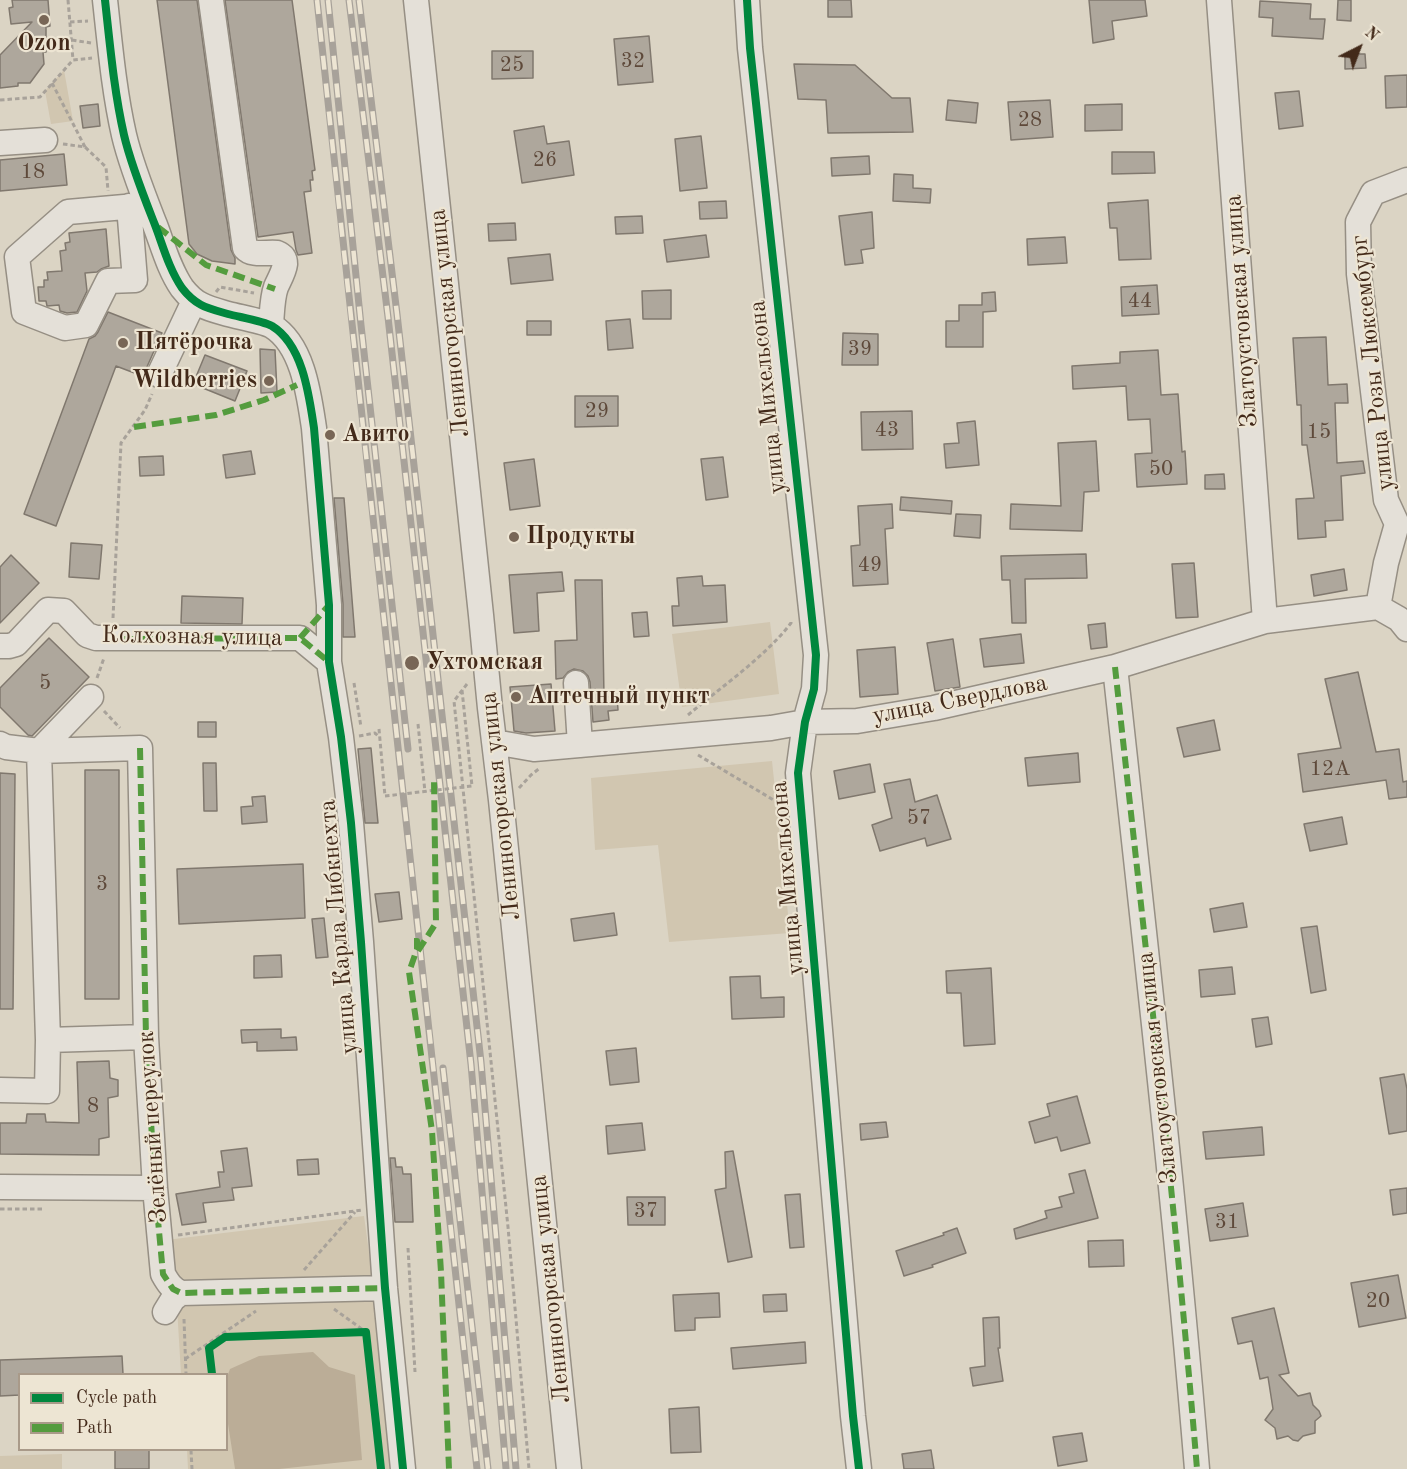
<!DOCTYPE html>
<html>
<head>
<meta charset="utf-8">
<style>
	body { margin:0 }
	#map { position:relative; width:1407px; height:1469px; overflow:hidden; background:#dbd4c4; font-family:"Old Standard TT",serif }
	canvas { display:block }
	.legend { position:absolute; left:18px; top:1373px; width:210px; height:78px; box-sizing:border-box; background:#ede5d3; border:2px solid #a99a89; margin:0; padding:8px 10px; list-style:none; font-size:18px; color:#432a1a }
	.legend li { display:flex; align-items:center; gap:12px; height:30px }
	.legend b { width:30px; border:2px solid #a99a89 }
	.north { position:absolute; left:1329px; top:18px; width:60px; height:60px; -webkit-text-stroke:4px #ede5d3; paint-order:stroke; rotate:42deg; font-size:16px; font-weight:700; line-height:24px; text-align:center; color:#432a1a }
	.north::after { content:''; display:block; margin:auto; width:21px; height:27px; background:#432a1a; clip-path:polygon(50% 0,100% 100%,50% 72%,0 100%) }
</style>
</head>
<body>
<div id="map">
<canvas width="1407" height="1469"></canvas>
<ul class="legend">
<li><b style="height:8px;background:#00873e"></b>Cycle path</li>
<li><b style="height:8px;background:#549c3e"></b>Path</li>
</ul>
<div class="north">N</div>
</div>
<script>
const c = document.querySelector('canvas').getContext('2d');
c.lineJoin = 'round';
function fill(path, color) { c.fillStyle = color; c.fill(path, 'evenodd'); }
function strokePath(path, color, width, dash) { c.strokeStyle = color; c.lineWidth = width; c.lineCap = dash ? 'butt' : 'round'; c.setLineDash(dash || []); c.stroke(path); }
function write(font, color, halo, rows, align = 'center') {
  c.font = font + ' "Old Standard TT",serif'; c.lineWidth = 4.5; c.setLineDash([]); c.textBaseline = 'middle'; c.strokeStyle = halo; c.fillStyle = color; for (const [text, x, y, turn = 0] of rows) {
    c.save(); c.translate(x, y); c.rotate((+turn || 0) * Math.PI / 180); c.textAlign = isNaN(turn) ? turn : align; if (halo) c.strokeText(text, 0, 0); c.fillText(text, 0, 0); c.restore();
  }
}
const green = new Path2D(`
	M64,70L73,121L51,124L45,91Z
	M770,622L779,694L682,707L672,634Z
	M772,761L790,933L669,942L658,845L595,850L591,778Z
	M364,1216L373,1282L179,1288L166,1240Z
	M377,1291L390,1469H188L187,1450H226V1374H181L177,1307Z
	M62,1454V1469H0V1456Z`);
const water = new Path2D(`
	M313,1352L329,1367L355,1375L362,1460L279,1469H235L226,1411L227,1377L230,1369L259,1356Z`);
const building = new Path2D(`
	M12,0H48L50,26L46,27V52H43L44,64L30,83H18V86L0,88V55L32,22L11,24L9,8L13,7Z
	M157,0H197L231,250L235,258V264L212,261L197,254L189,244Z
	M225,0H292L315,170L312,171L313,180H310L311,191L304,192L312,253L298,255L296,250L293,232L258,237Z
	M828,0H851L852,17H828Z
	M1089,0H1145L1147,16L1112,21L1114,39L1093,43Z
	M1338,0H1351V21L1337,20Z
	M1260,1L1311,4L1310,19H1325L1323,39L1272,36L1273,18L1259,17Z
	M649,36L653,82L618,85L614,39Z
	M492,51H533V78L492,79Z
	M1345,54H1365L1366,68L1345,69Z
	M794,64L855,65L892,98H910L913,132L828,133L826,100L798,99Z
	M1407,75V107L1386,108L1385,76Z
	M1299,91L1303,126L1279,129L1275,93Z
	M948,100L978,103L976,123L946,120Z
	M1050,100L1053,137L1011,140L1008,102Z
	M98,104L100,126L83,128L80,106Z
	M1122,104V130L1085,131V105Z
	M544,126L547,144L569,141L574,175L522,183L514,131Z
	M701,136L707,188L680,191L675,139Z
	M1112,152H1154L1155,173L1112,174Z
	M64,154L67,185L0,191V160Z
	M869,156L870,174L832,176L831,158Z
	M894,174L913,175V188L931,189L930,203L893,201Z
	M1148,200L1151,259L1119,260L1117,228H1110L1108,203Z
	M726,201L727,218L700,219L699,202Z
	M872,212L874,248L861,250L863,263L845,265L839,216Z
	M642,216L643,233L616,234L615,217Z
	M515,223L516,240L489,241L488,224Z
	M106,229L109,266L101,269L97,272L85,273L87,291L77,312L67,313L60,311L59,305L47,306L46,301H39L38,287H44V280H48L47,272L62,271L60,251L66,250L65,243L70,242L69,233Z
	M706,235L709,257L667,262L664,240Z
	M1065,237L1067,263L1028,265L1027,239Z
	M550,254L553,280L511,284L508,258Z
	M1157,285L1159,314L1122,316L1121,287Z
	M671,290V319H643L642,291Z
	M995,292L996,311L983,312V347H946V321H959V305H982V293Z
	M108,312L162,333L146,369L145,377L116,366L56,526L24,514L89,339L95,336L98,332Z
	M630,319L633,348L608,350L606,321Z
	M527,321H551V335H527Z
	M843,333L878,334V365H842Z
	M1326,337L1328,385L1347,384L1348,403H1335L1337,463L1363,461L1365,473L1341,476L1343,520L1325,521L1326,537L1298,539L1296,499L1314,498L1307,445H1302L1301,405H1297L1293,338Z
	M260,349L275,350L277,392L261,393Z
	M1158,350L1161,395L1178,394L1182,452L1185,451L1187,484L1137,487L1135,454L1152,453L1150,419L1128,420L1126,386L1073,389L1072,366L1120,363V352Z
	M205,355L247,371L235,401L193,384Z
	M575,396H618V426L575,427Z
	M912,411L913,449L862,450L861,412Z
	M975,421L979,465L946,468L944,444L959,443L957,423Z
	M1096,441L1099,491L1084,492L1082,531L1010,529L1011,504L1061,506L1058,443Z
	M251,451L255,474L226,478L223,455Z
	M163,456L164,475L140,476L139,457Z
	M723,457L728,497L706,500L701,459Z
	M534,459L540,506L510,510L504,463Z
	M1224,474L1225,489H1205V475Z
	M901,497L952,501L951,514L900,510Z
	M334,498H344L355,637H343V604Z
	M892,504L893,528L885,529L888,584L853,586L851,546L860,545L858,506Z
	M956,514L981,515L980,538L954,536Z
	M71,543L102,545L99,579L69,577Z
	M1086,554L1087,578L1025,579L1026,623H1012L1010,580H1002L1001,556Z
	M11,555L39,583L0,623V567Z
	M1194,563L1198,617L1176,618L1172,564Z
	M1344,569L1347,590L1314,596L1311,575Z
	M562,572L564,591L537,593L539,631L514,633L509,575Z
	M702,576L703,586L725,585L727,622L673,626L672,606H679L677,578Z
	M575,580H602L604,697L617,696L618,710L608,711L609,720L593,722L590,682L588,676L583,671L574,669L568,672L563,678L556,679L555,641L577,640Z
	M182,596L243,598L242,624L181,623Z
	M647,612L649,636L634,637L632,613Z
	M1105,623L1107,647L1091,649L1088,625Z
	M1021,634L1024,663L984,667L980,639Z
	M49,638L89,677L32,736L28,735L0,707V688Z
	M953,639L960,687L935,691L927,643Z
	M895,647L898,694L860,697L857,650Z
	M1358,672L1376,752L1399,749L1403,782L1407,781V797L1389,799L1386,780L1303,792L1298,754L1341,748L1325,679Z
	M551,684L555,731L526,733L514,731L510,687Z
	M1214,720L1220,750L1184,757L1177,728Z
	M198,722H216V737H198Z
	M371,748L378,823H365L358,749Z
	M1078,753L1080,782L1028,786L1025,758Z
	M203,763H216L217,811H204Z
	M870,764L875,792L839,799L834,771Z
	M85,770H119V999H85Z
	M0,773L15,774L13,1009H0Z
	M910,779L915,802L937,795L951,839L927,846L925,838L880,851L872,825L892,818L884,784Z
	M265,796L267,822L242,824L241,807L253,806L252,797Z
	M1342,817L1347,844L1310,851L1304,824Z
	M303,864L305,918L179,924L177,869Z
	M399,892L402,919L379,922L375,894Z
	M1243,903L1247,927L1214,932L1210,909Z
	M614,913L617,935L574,941L571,919Z
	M324,918L328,957L316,958L312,919Z
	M1317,926L1326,990L1311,993L1301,928Z
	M281,955L282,977L254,978V956Z
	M1232,967L1235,994L1201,997L1199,970Z
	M991,968L995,1044L964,1046L961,993H947L946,971Z
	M760,976L761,998L784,997V1017L732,1019L730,977Z
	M1268,1017L1272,1044L1256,1047L1252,1019Z
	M281,1029V1038L296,1037L297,1050L257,1051V1042L242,1043L241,1030Z
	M636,1048L639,1082L610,1085L606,1051Z
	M109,1061L110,1078L118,1080V1096L108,1098L109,1137L99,1139V1155L0,1154V1123H26L27,1114H45L46,1122L79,1123L77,1062Z
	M1404,1074L1407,1089V1131L1389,1134L1380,1078Z
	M1077,1096L1090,1143L1061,1151L1057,1137L1035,1143L1029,1122L1050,1116L1047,1104Z
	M886,1122L888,1137L861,1140L860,1124Z
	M642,1123L645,1150L608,1154L606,1126Z
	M1262,1127L1264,1155L1206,1159L1203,1132Z
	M247,1148L252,1186L232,1188L234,1200L203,1203L206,1222L182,1225L176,1194L220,1187L218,1172H224L221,1151Z
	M733,1151L752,1257L728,1262L715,1190L726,1188L725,1152Z
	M390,1158H395L396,1167H402L403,1174H411L413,1222H395Z
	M318,1159L319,1174L298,1175L297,1160Z
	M1085,1170L1098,1218L1016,1239L1014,1229L1047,1218L1045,1211L1062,1207L1059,1197L1074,1193L1069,1174Z
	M1407,1188V1213L1393,1215L1390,1190Z
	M800,1194L804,1247L790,1248L785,1195Z
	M627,1197H665V1225H628Z
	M1243,1203L1248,1236L1210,1241L1205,1209Z
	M957,1228L966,1253L932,1265L933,1267L904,1276L896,1251L944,1235L943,1233Z
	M1123,1240L1124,1266L1089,1267L1088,1241Z
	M1398,1275L1406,1318L1359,1327L1351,1283Z
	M719,1293L720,1317L695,1318V1330L675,1331L673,1295Z
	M786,1294L787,1311L764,1312L763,1295Z
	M1274,1308L1289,1373L1279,1375L1298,1396L1310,1393L1313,1405L1319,1411L1321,1416L1315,1421V1433L1303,1436L1298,1441L1293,1440L1288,1436L1277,1439L1275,1428L1265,1420L1273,1409L1268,1377L1260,1379L1252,1341L1238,1344L1232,1318Z
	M999,1317L1000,1348H998L1003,1381L973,1386L970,1368L985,1366L983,1318Z
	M805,1342L806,1363L733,1369L731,1348Z
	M122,1356L123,1374H20V1395L0,1396V1360Z
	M699,1407L701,1452L671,1453L669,1409Z
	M1082,1433L1087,1461L1058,1466L1053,1437Z
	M115,1449H149V1469H115Z
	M931,1450L934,1469H904L902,1454Z`);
const path = new Path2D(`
	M68,0L73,60
	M70,22L88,21
	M72,40L91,43
	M52,83L85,147
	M0,100L40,97L73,60L92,58
	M63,144L85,147L106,167L108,191
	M216,292L220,287L254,293
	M113,618L121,443L145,410L152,394
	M97,678L104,658
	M354,683L361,727
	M467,684L454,701L508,1227L529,1469
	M462,690L472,786
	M104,711L120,728
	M688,715C721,687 765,657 791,623V621
	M418,724L425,792
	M379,729L385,796
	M359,736L375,733L378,736
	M698,755L782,805
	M519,788L531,775L540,768
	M0,1209H44
	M178,1235L362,1210
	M408,1248L415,1372
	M304,1270L355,1212
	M334,1309L366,1332L369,1329
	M184,1319L186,1374
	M185,1359L256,1311
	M191,1450L192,1469`);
const minor = new Path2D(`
	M105,0C110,45 114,91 124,135C131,165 144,197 155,225C163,246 169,269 182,288C196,306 207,308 228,314C239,317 263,321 272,326C303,345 309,395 314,428L329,605V662L341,737L351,823L361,942L385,1288L403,1469
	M211,0L245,248C252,256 266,252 277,253C282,255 285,258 285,264C284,272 279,280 276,287C272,298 272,313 271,325
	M416,0L481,615L490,708L501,800L569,1469
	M747,0L750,48L816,655L814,689L805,722L798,773L853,1416L859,1469
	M1219,0L1265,621
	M0,143L45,140
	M1407,180L1373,193L1358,222L1359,274L1386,500L1397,524L1386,563L1378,607L1399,619L1407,629
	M129,206L135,280L108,281L86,325L65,328L24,312L17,257L68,212L147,205
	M159,375L194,301
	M0,646H9L16,644L48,610L64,611L87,635L96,638H300L329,662
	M1115,667C1144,934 1175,1201 1197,1469
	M576,683L580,745
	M494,742L534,749L771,728L805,722L857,721L934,708L1115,667L1265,621L1378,607
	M0,744L6,747L39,751L140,748L146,1037L155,1188L163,1274C168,1283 172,1289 181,1293L385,1288
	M48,1040L146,1037
	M0,1090L47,1091L48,1040L39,751L91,697
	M0,1187L155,1188
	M165,1312L173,1299L181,1293`);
const rail = new Path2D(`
	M317,0C369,490 424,979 477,1469
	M328,0L361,325L408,749
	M349,0L388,317L471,1064L506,1469
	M359,0L397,314L481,1062L516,1469
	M443,1068L488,1469`);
const pathBridge = new Path2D(`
	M385,796L472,786`);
const quiet = new Path2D(`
	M158,227L206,265L275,289
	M134,427L216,415L264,400L297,385
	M300,638L329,605
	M123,639L300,638L329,662
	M1115,667C1144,934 1175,1201 1197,1469
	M140,748L146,1037L155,1188L163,1274L173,1289L181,1293L385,1288
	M414,941H417V949L409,972L432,1131L441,1272L449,1469
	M418,951L436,923L434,780`);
const cycleway = new Path2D(`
	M105,0C110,45 114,91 124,135C131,165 144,197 155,225C163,246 169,269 182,288C196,306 207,308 228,314C239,317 263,321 272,326C303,345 309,395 314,428L329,605V662L341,737L351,823L361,942L385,1288L403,1469
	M747,0L750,48L816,655L814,689L805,722L798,773L853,1416L859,1469
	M212,1374L209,1348L225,1337L366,1332L381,1469`);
const markers = [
	[44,20,6,"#786656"],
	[123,343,6,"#786656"],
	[269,381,6,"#786656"],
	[330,435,6,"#786656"],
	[514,537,6,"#786656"],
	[412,663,8,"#786656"],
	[516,697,6,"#786656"]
];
const numberNames = [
	["32",633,61],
	["25",512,65],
	["28",1030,120],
	["26",545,160],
	["18",33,172],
	["44",1140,301],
	["39",860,349],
	["29",597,411],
	["43",887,430],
	["15",1319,432],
	["50",1161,469],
	["49",870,565],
	["5",45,683],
	["12А",1330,769],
	["57",919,818],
	["3",102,884],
	["8",93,1106],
	["37",646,1211],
	["31",1227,1222],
	["20",1378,1301]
];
const poiNames = [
	["Ozon",44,44,"center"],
	["Пятёрочка",135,343],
	["Wildberries",257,381,"right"],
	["Авито",342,435],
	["Продукты",526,537],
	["Ухтомская",426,663],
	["Аптечный пункт",528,697]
];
const streetNames = [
	["Златоустовская улица",1242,311,-94],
	["Лениногорская улица",450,323,-96],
	["улица Розы Люксембург",1373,363,-96],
	["улица Михельсона",768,397,-96],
	["Колхозная улица",192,637,1],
	["улица Свердлова",960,700,-11],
	["Лениногорская улица",501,806,-96],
	["улица Михельсона",788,878,-95],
	["улица Карла Либкнехта",339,927,-95],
	["Златоустовская улица",1158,1068,-96],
	["Зелёный переулок",153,1127,-94],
	["Лениногорская улица",551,1289,-96]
];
fill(green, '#d1c6b0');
fill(water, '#bbad97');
fill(building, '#aea79c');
strokePath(building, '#80786e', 1.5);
strokePath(minor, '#968f84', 27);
strokePath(path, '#a8a29a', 3, [4.5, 3]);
strokePath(minor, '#e4e0d8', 24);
strokePath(rail, '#a8a29a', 7);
strokePath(rail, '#ede5d3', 4.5, [14]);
strokePath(pathBridge, '#a8a29a', 3, [4.5, 3]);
strokePath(quiet, '#549c3e', 6, [12, 6]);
strokePath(cycleway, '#00873e', 8);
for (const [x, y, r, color] of markers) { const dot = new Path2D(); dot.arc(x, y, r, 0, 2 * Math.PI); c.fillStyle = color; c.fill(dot); strokePath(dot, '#ede5d3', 2); }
write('21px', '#5e493a', null, numberNames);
write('bold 24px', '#432a1a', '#ede5d3', poiNames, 'left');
write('24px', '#432a1a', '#ede5d3', streetNames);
</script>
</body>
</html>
